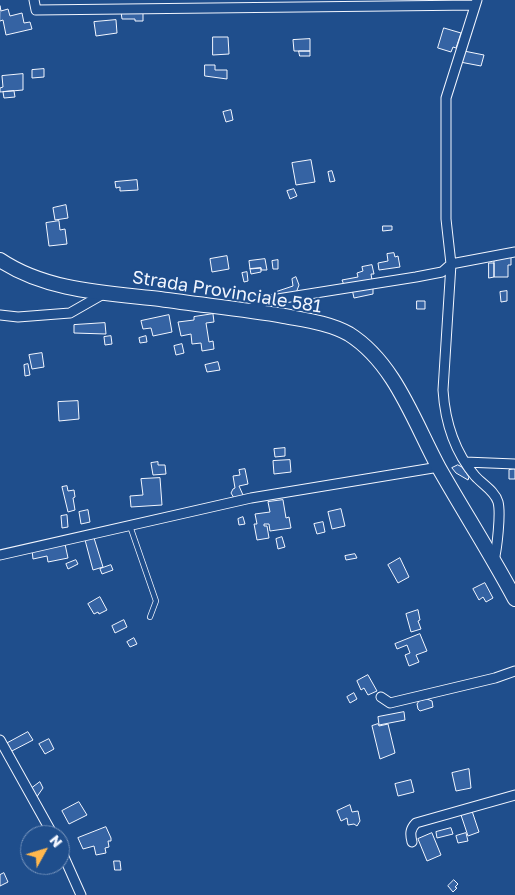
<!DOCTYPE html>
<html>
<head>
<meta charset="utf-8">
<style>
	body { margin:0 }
	#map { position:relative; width:515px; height:895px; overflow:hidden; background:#1f4e8c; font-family:"Golos Text",sans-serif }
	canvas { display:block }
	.north { position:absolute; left:20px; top:825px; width:50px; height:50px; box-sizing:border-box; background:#1f4e8c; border:1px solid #7391ba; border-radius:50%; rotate:51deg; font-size:14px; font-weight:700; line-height:20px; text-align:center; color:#f2f6ff }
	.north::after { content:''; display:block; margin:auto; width:18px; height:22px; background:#ffb74d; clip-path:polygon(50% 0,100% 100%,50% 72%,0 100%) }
</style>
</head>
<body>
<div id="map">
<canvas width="515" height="895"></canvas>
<div class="north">N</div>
</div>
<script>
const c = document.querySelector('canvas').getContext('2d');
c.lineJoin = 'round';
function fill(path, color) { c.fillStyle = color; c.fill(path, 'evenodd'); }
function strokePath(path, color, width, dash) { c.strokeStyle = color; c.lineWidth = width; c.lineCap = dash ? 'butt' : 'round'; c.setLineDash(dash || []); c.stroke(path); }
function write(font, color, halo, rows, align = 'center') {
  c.font = font + ' "Golos Text",sans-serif'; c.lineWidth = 4; c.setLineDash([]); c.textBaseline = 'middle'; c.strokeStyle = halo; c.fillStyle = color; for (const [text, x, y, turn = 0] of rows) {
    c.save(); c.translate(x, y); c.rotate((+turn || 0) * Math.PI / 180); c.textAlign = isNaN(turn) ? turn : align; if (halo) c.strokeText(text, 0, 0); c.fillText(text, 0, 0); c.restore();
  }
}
const building = new Path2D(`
	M0,6L1,11L8,9L10,16L22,13L24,23L30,22L32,29L6,35L3,20L0,21Z
	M143,11V21H135V19H122L121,12Z
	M116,20L117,33L96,36L94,22Z
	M444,28L461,33L456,48L453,47L451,52L438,48Z
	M213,37H228L229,54L213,55Z
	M310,39V51H294L293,40Z
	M299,51H310V56H300Z
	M464,51L484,55L481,66L460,62Z
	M205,65H215V70H227V79L205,76Z
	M44,69V77L32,78V70Z
	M23,74V90L0,92V88L3,87L2,76Z
	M14,91L15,97L4,98L3,92Z
	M231,110L233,120L226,122L223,112Z
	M311,160L315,182L296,185L292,163Z
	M332,171L335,181L330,182L328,172Z
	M137,180L138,190L120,191V187L116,188L115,182Z
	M294,189L297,196L290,199L287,191Z
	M66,205L68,218L55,220L53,208Z
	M59,221L60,230L65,229L67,244L49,246L46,223Z
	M383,226H392V230L383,231Z
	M394,253L395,257L398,256L400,267L379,270L378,263L388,261L387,254Z
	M227,256L229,269L212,272L210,259Z
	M511,256V265H508V277H494V259Z
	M265,259L267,270H261V268L250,269L249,261Z
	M278,260V269H273L272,261Z
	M489,263H494V277L489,278Z
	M372,265L374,274H371L372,280L344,285L342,280L358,277L357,273L363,271L362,267Z
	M261,268V272L251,274L250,269Z
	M247,272L248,281L244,282L242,273Z
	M296,277L299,285L296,293L276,297L275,292L293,286L292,279Z
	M373,286V294L354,298L352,289Z
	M507,291V301L501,302L500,292Z
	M417,301H425V309H417Z
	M213,314L214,322L206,323L209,342L213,341L214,349L202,351L201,343L192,344L191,334L181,336L178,322L194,320V317Z
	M169,315L172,332L153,336L151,328L143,329L141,321Z
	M105,323L106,334L74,333V325Z
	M111,336L112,344L105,345L104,337Z
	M146,336L147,342L140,343L139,338Z
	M182,344L184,353L176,355L174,346Z
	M42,353L44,367L32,369L29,355Z
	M218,362L220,370L207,372L205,365Z
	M28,364L30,375L25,376L24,365Z
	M78,401L79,419L59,421L58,402Z
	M285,448V456L275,457L274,449Z
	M290,460L291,472L274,474L273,461Z
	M158,462V465H165L166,474L153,475L151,463Z
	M458,465L462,467L469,477L468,480L456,473L452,468Z
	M245,469L248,484L239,486L243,495L234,498L231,493L233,489L235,488L233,476L240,475L239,470Z
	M515,469V479H509V470Z
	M160,478L162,505L131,507L130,496L143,495L141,479Z
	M67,486L68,491L74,490L75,497L73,498L75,510L68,512L62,487Z
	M283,500L286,518L289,517L291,528L270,531L269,524H264V526H267L269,538L257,540L254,524H257L255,514L270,512L268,502Z
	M341,509L345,526L332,529L328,512Z
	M88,510L90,522L81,524L79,512Z
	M67,515L68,527L62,528L61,516Z
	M243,517L245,524L239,525L238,519Z
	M323,522L325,532L317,534L314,524Z
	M282,537L285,547L278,549L276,539Z
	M94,538L103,567L93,570L85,540Z
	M65,544L68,558L48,562L47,556L33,559L32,550Z
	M355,554L357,558L346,560L345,556Z
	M400,558L409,577L398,583L388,565Z
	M76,560L78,564L68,569L66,564Z
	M111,565L113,570L102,574L100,569Z
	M485,583L493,598L486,602L483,597L479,600L473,589Z
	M100,597L107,610L99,614L98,612L94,614L88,604Z
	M418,610L420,620L418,621L421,629L411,632L406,614Z
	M124,620L127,627L115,633L112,626Z
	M420,634L427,651L416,655L419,662L409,666L405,655L410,653L407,645L397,649L395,644Z
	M134,638L137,644L130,647L127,642Z
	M368,675L377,691L368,695L364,688L361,690L357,681Z
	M354,693L357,699L350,703L347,697Z
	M427,699L432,701L433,707L420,711L418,709L417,704L419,701Z
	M404,712L405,720L379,725L378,717Z
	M378,724L379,726L388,724L395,753L380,759L372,726Z
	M28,732L33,740L8,753L4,745Z
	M49,739L54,749L45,754L39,744Z
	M469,769L471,788L456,791L452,773Z
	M411,780L414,792L398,796L395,784Z
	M40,782L43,788L36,798L32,788Z
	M79,802L87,815L69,824L62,811Z
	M350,805L352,812L358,811L360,821L357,826L354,824L348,825L347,818L341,821L337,811Z
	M472,811L479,832L468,836L461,815Z
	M106,827L111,838V841H108L109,847L105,848L106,853L96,855L94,846L83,849L78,838Z
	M451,828L453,834L437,838L436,832Z
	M432,833L441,855L427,861L418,839Z
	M466,833L468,841L458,843L456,836Z
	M114,861H120L121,870H115Z
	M4,873L8,882L0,886V875Z
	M454,880L458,884L455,887L457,888L453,892L448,886Z`);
const lane = new Path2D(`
	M130,526L156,601L150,617`);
const street = new Path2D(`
	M34,0L36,10L475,5
	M477,0L446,98V219L451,264L443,390C445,422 454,451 475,476C482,484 495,491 498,502C501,513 497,549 494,560
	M250,311L256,305L265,301L416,277L442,272L451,264L515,252
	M0,315L18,317L70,313L105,293
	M465,462L515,464
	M0,555L251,498L439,467
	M381,697L390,703L495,678L515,671
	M0,740L53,835
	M412,842C410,834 410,829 416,823L515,795
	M60,848L81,895`);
const primary = new Path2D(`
	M0,260C46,291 106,293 160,299C201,305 243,309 284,316C305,320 330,323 349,334C395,363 414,422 439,468C464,512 491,554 515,599`);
const streetNames = [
	["Strada Provinciale 581",227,292,9]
];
fill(building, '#3563a3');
strokePath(building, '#f2f6ff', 1);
strokePath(lane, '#f2f6ff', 6);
strokePath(street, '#f2f6ff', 11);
strokePath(primary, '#f2f6ff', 16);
strokePath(lane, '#1f4e8c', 4.5);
strokePath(street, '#1f4e8c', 9);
strokePath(primary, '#1f4e8c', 14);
write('18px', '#f2f6ff', '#1f4e8c', streetNames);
</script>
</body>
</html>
